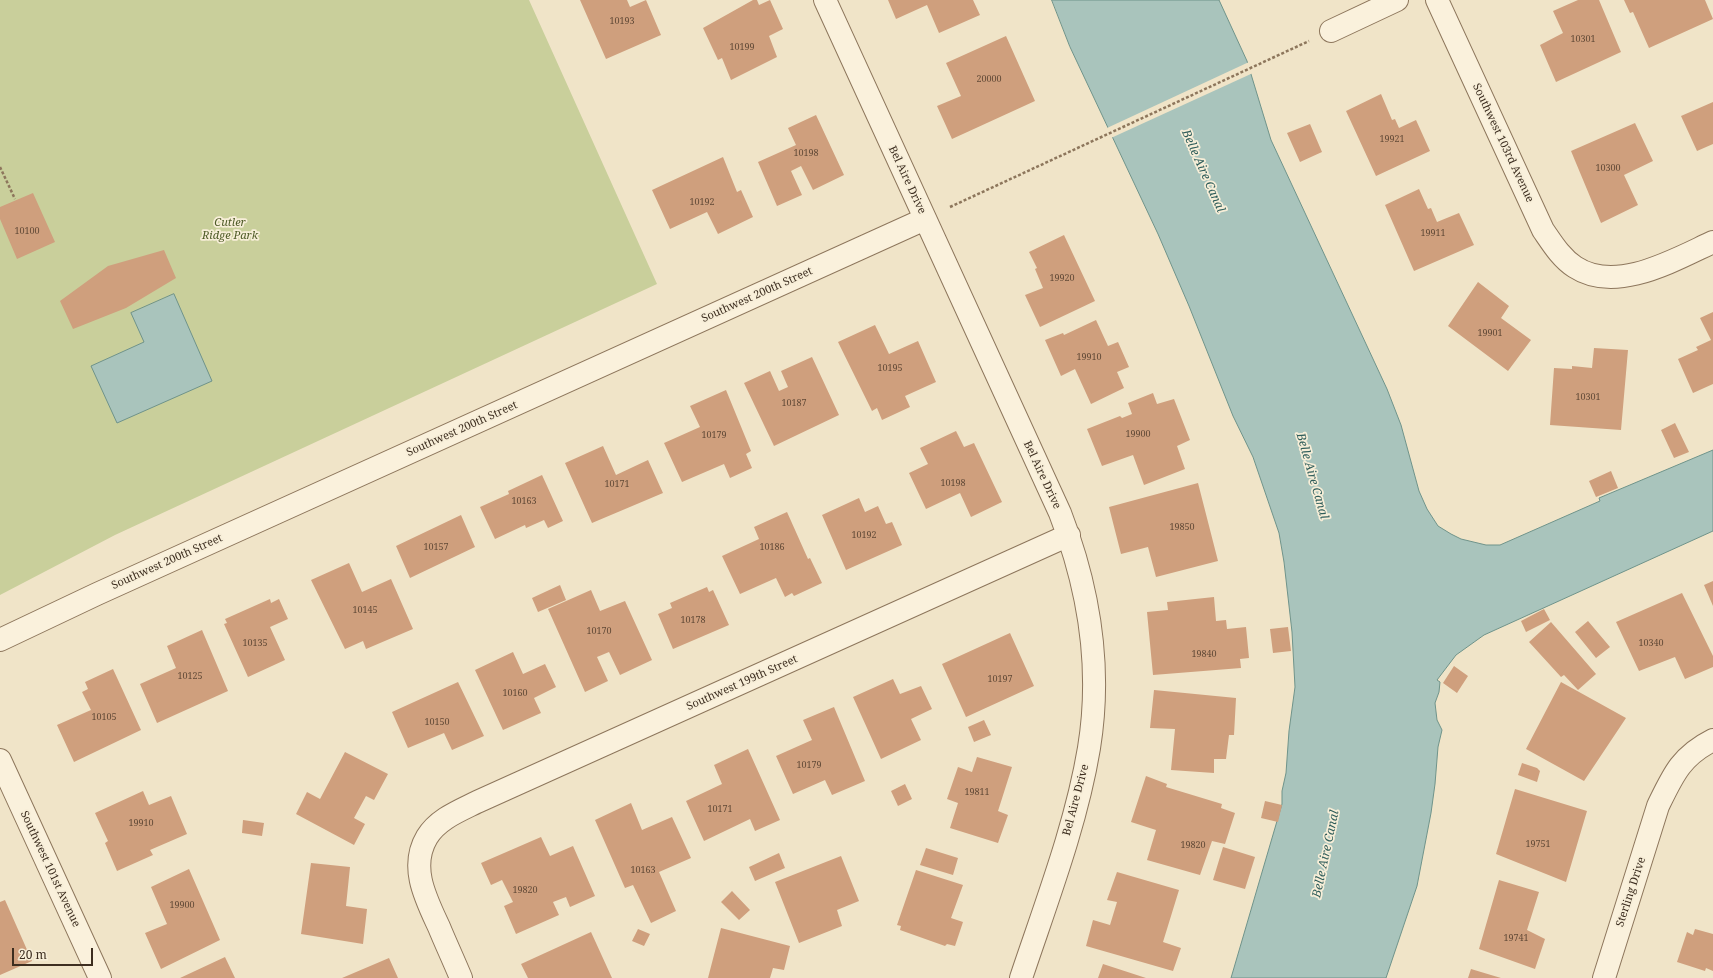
<!DOCTYPE html>
<html>
<head>
<meta charset="utf-8">
<style>
	body { margin:0 }
	#map { position:relative; width:1713px; height:978px; overflow:hidden; background:#f0e4c8; font-family:"Noto Serif",serif }
	canvas { display:block }
	.scale { position:absolute; left:12px; top:948px; width:81px; height:18px; box-sizing:border-box; border:2px solid #3d2e20; border-top:0; padding-left:5px; font-size:12px; line-height:14px; white-space:nowrap; color:#3d2e20; -webkit-text-stroke:3px #f7eed8; paint-order:stroke }
</style>
</head>
<body>
<div id="map">
<canvas width="1713" height="978"></canvas>
<div class="scale">20 m</div>
</div>
<script>
const c = document.querySelector('canvas').getContext('2d');
c.lineJoin = 'round';
function fill(path, color) { c.fillStyle = color; c.fill(path, 'evenodd'); }
function strokePath(path, color, width, dash) { c.strokeStyle = color; c.lineWidth = width; c.lineCap = dash ? 'butt' : 'round'; c.setLineDash(dash || []); c.stroke(path); }
function write(font, color, halo, rows, align = 'center') {
  c.font = font + ' "Noto Serif",serif'; c.lineWidth = 3.5; c.setLineDash([]); c.textBaseline = 'middle'; c.strokeStyle = halo; c.fillStyle = color; for (const [text, x, y, turn = 0] of rows) {
    c.save(); c.translate(x, y); c.rotate((+turn || 0) * Math.PI / 180); c.textAlign = isNaN(turn) ? turn : align; if (halo) c.strokeText(text, 0, 0); c.fillText(text, 0, 0); c.restore();
  }
}
const green = new Path2D(`
	M0,0H529L657,284L115,535L0,595Z`);
const water = new Path2D(`
	M1052,0H1219L1247,61L1271,140L1387,389L1401,425L1419,491L1427,509L1438,526L1451,534L1461,539L1486,545H1500L1600,501L1599,498L1713,450V531L1484,635L1456,655L1437,680L1440,682L1439,692L1435,703L1437,720L1442,730L1438,747L1435,784L1431,813L1417,886L1386,978H1231L1282,804V791L1286,773L1289,731L1295,687L1292,632L1284,562L1279,533L1253,457L1233,416L1189,306L1158,234L1070,47Z
	M174,294L212,381L117,423L91,366L144,342L131,313Z`);
const pier = new Path2D(`
	M1249,62L1253,73L1111,138L1107,128Z`);
const building = new Path2D(`
	M580,0H627L630,7L646,0L661,35L606,59Z
	M753,0H757L759,5L770,0L783,29L769,36L777,57L731,80L722,58L718,60L703,28Z
	M888,0H973L980,15L939,33L927,5L896,19Z
	M1578,0H1599L1621,52L1556,82L1540,45L1563,33L1553,11Z
	M1624,0H1705L1713,19L1649,48L1633,12L1630,13Z
	M1006,36L1035,101L952,139L937,106L961,96L946,63Z
	M1381,94L1392,120L1395,119L1399,128L1416,120L1430,151L1376,176L1346,111Z
	M1713,102V144L1697,151L1681,116Z
	M816,115L844,175L813,190L801,166L791,171L802,195L777,206L758,162L796,145L788,128Z
	M1635,123L1653,161L1624,175L1638,205L1601,223L1571,151Z
	M1310,124L1322,152L1300,162L1287,133Z
	M723,157L737,192L741,190L753,217L718,234L707,212L670,229L652,190Z
	M1419,189L1428,209L1431,208L1437,222L1459,213L1474,245L1414,271L1385,205Z
	M33,193L55,242L17,259L0,219V207Z
	M1064,235L1095,301L1040,327L1025,295L1043,288L1035,269L1037,268L1029,252Z
	M164,250L176,278L126,308L73,329L60,301L108,266Z
	M1478,282L1509,306L1501,318L1531,340L1508,371L1448,326Z
	M1713,312V384L1693,393L1678,359L1698,350L1696,347L1711,340L1700,318Z
	M1096,320L1108,346L1118,342L1129,367L1117,372L1124,388L1091,404L1075,369L1061,376L1045,340L1063,333L1064,335Z
	M875,325L889,354L918,341L936,382L905,396L910,407L882,420L877,408L872,411L838,342Z
	M1594,348L1628,350L1621,430L1550,425L1554,368L1572,369V366L1592,368Z
	M812,357L839,415L774,446L744,383L770,371L779,391L788,387L781,371Z
	M726,390L751,451L746,454L752,468L730,478L724,464L682,482L664,443L700,427L690,406Z
	M1153,393L1157,404L1174,399L1190,440L1177,446L1185,469L1144,485L1133,455L1102,466L1087,429L1120,416L1122,418L1132,414L1128,403Z
	M1675,423L1689,452L1674,458L1661,430Z
	M956,431L964,447L974,443L1002,502L971,517L960,493L926,509L909,473L928,464L920,448Z
	M603,446L616,475L648,460L663,493L592,523L565,463Z
	M1611,471L1618,488L1596,497L1589,481Z
	M542,475L563,521L548,528L544,520L526,528L525,525L495,539L480,507L509,494L508,491Z
	M1198,483L1218,561L1156,577L1148,547L1121,554L1109,507Z
	M859,498L865,512L878,506L886,524L892,522L902,545L846,570L822,515Z
	M787,512L808,559L810,558L822,583L794,596L792,593L785,597L776,578L740,594L722,556L759,539L754,527Z
	M461,515L475,547L410,578L396,546Z
	M349,563L362,592L391,579L413,629L366,649L363,641L345,649L311,580Z
	M1713,581V606L1704,585Z
	M560,585L566,600L538,612L532,598Z
	M707,587L709,592L713,590L729,625L673,649L658,614L672,608L670,603Z
	M591,590L600,611L625,601L652,660L620,675L609,652L597,657L608,681L585,692L548,609Z
	M1682,593L1713,656V667L1685,679L1675,657L1639,671L1616,622Z
	M1214,597L1216,621L1226,620L1227,629L1246,627L1249,658L1240,659L1241,668L1153,675L1147,612L1168,610L1167,602Z
	M270,599L271,603L279,599L288,619L270,627L285,660L248,677L224,624L227,623L225,619Z
	M1544,609L1550,620L1526,632L1521,621Z
	M1588,621L1610,647L1596,658L1575,632Z
	M1551,622L1596,674L1578,690L1564,675L1561,677L1529,642Z
	M1288,627L1291,651L1273,653L1270,629Z
	M202,630L228,691L157,723L140,684L176,668L167,646Z
	M1010,633L1034,686L966,717L942,664Z
	M513,652L523,674L545,664L556,687L534,698L541,713L503,730L475,670Z
	M1454,666L1468,676L1457,693L1443,683Z
	M113,669L141,730L74,762L57,725L91,710L82,692L88,689L85,682Z
	M893,679L900,694L921,686L932,709L911,719L921,740L881,759L853,697Z
	M458,682L484,736L452,750L444,733L408,748L392,712Z
	M1561,682L1626,718L1584,781L1526,749Z
	M1154,690L1236,698L1234,735H1229L1226,759H1214V773L1171,770L1175,729L1150,728Z
	M834,707L865,781L832,795L825,780L793,794L776,756L812,740L803,720Z
	M984,720L991,735L974,742L968,727Z
	M748,749L780,820L755,831L750,819L704,841L686,801L722,784L714,765Z
	M345,752L388,774L374,800L366,796L354,818L365,824L354,845L296,814L307,792L320,799Z
	M977,757L1012,767L998,811L1008,815L998,843L950,828L958,803L947,799L958,767L972,772Z
	M1522,763L1537,768L1540,771L1537,782L1518,775Z
	M1146,776L1167,784L1166,787L1222,804L1221,808L1235,813L1225,844L1212,841L1200,875L1147,860L1156,830L1131,822Z
	M905,784L912,799L898,806L891,791Z
	M1515,789L1587,811L1566,882L1496,854Z
	M143,791L149,805L171,796L187,834L150,850L153,855L117,871L105,843L108,841L95,813Z
	M1265,801L1282,805L1278,822L1261,818Z
	M631,803L642,830L672,817L691,858L659,872L676,911L651,923L633,885L625,888L595,820Z
	M243,820L264,823L262,836L242,833Z
	M541,837L550,856L573,846L595,896L570,907L566,897L553,902L559,915L516,934L504,906L513,902L502,880L491,885L481,863Z
	M1223,847L1255,857L1245,889L1213,880Z
	M926,848L958,858L953,875L920,865Z
	M779,853L785,868L755,881L749,867Z
	M841,856L859,901L837,910L842,926L799,943L775,882Z
	M311,863L350,867L346,906L367,909L363,944L301,934Z
	M189,869L220,940L161,969L145,933L167,924L151,887Z
	M916,870L963,885L951,918L963,922L955,946L947,944L945,946L900,930L901,926L897,925Z
	M1117,872L1179,890L1163,942L1181,948L1173,971L1086,946L1093,920L1110,925L1117,902L1107,900Z
	M1499,880L1539,892L1527,930L1545,939L1535,969L1479,949Z
	M732,891L750,910L739,920L721,902Z
	M5,900L32,961L0,975V902Z
	M721,928L790,946L784,970L773,968L770,978H708Z
	M638,929L650,934L644,946L632,941Z
	M1695,929L1713,934V971L1706,968L1705,971L1677,962L1687,932L1693,935Z
	M591,932L612,978H528L521,964Z
	M225,957L235,978H180Z
	M389,958L398,978H342Z
	M1103,964L1146,978H1098Z
	M1471,969L1501,978H1468Z`);
const path = new Path2D(`
	M0,167L15,199
	M950,207L1309,41`);
const minor = new Path2D(`
	M825,0L1060,513C1089,588 1102,668 1089,748C1076,826 1046,903 1021,978
	M1437,0L1543,230C1552,243 1561,258 1575,267C1616,294 1674,260 1713,242
	M1331,31L1397,0
	M0,640L97,594L925,219
	M0,760L100,978
	M461,978C454,961 446,944 439,927C426,899 409,867 427,837C438,819 459,811 477,802L1069,535
	M1604,978L1658,806C1673,775 1681,756 1713,740`);
const numberNames = [
	["10193",622,21],
	["10301",1583,39],
	["10199",742,47],
	["20000",989,79],
	["19921",1392,139],
	["10198",806,153],
	["10300",1608,168],
	["10192",702,202],
	["10100",27,231],
	["19911",1433,233],
	["19920",1062,278],
	["19901",1490,333],
	["19910",1089,357],
	["10195",890,368],
	["10301",1588,397],
	["10187",794,403],
	["19900",1138,434],
	["10179",714,435],
	["10198",953,483],
	["10171",617,484],
	["10163",524,501],
	["19850",1182,527],
	["10192",864,535],
	["10157",436,547],
	["10186",772,547],
	["10145",365,610],
	["10178",693,620],
	["10170",599,631],
	["10135",255,643],
	["10340",1651,643],
	["19840",1204,654],
	["10125",190,676],
	["10197",1000,679],
	["10160",515,693],
	["10105",104,717],
	["10150",437,722],
	["10179",809,765],
	["19811",977,792],
	["10171",720,809],
	["19910",141,823],
	["19751",1538,844],
	["19820",1193,845],
	["10163",643,870],
	["19820",525,890],
	["19900",182,905],
	["19741",1516,938]
];
const streetNames = [
	["Southwest 103rd Avenue",1503,143,65],
	["Bel Aire Drive",907,180,65],
	["Southwest 200th Street",757,295,-24],
	["Southwest 200th Street",462,429,-24],
	["Bel Aire Drive",1042,475,65],
	["Southwest 200th Street",167,562,-24],
	["Southwest 199th Street",742,683,-24],
	["Bel Aire Drive",1076,800,-75],
	["Southwest 101st Avenue",50,869,65],
	["Sterling Drive",1631,892,-72]
];
const parkNames = [
	["Cutler",230,223],
	["Ridge Park",230,236]
];
const waterNames = [
	["Belle Aire Canal",1203,171,66],
	["Belle Aire Canal",1312,476,74],
	["Belle Aire Canal",1326,854,-78]
];
fill(green, '#c9cf9b');
fill(water, '#a9c4bc');
strokePath(water, '#6f938a', 1);
fill(pier, '#f0e4c8');
fill(building, '#cf9f7d');
strokePath(minor, '#8d765c', 24);
strokePath(path, '#8d765c', 2.5, [3, 2]);
strokePath(minor, '#faf1dc', 22);
write('9px', '#624a37', null, numberNames);
write('11px', '#3d2e20', '#f7eed8', streetNames);
write('italic 11px', '#4d5a26', '#f7eed8', parkNames);
write('italic 12px', '#2f5d5a', '#f7eed8', waterNames);
</script>
</body>
</html>
